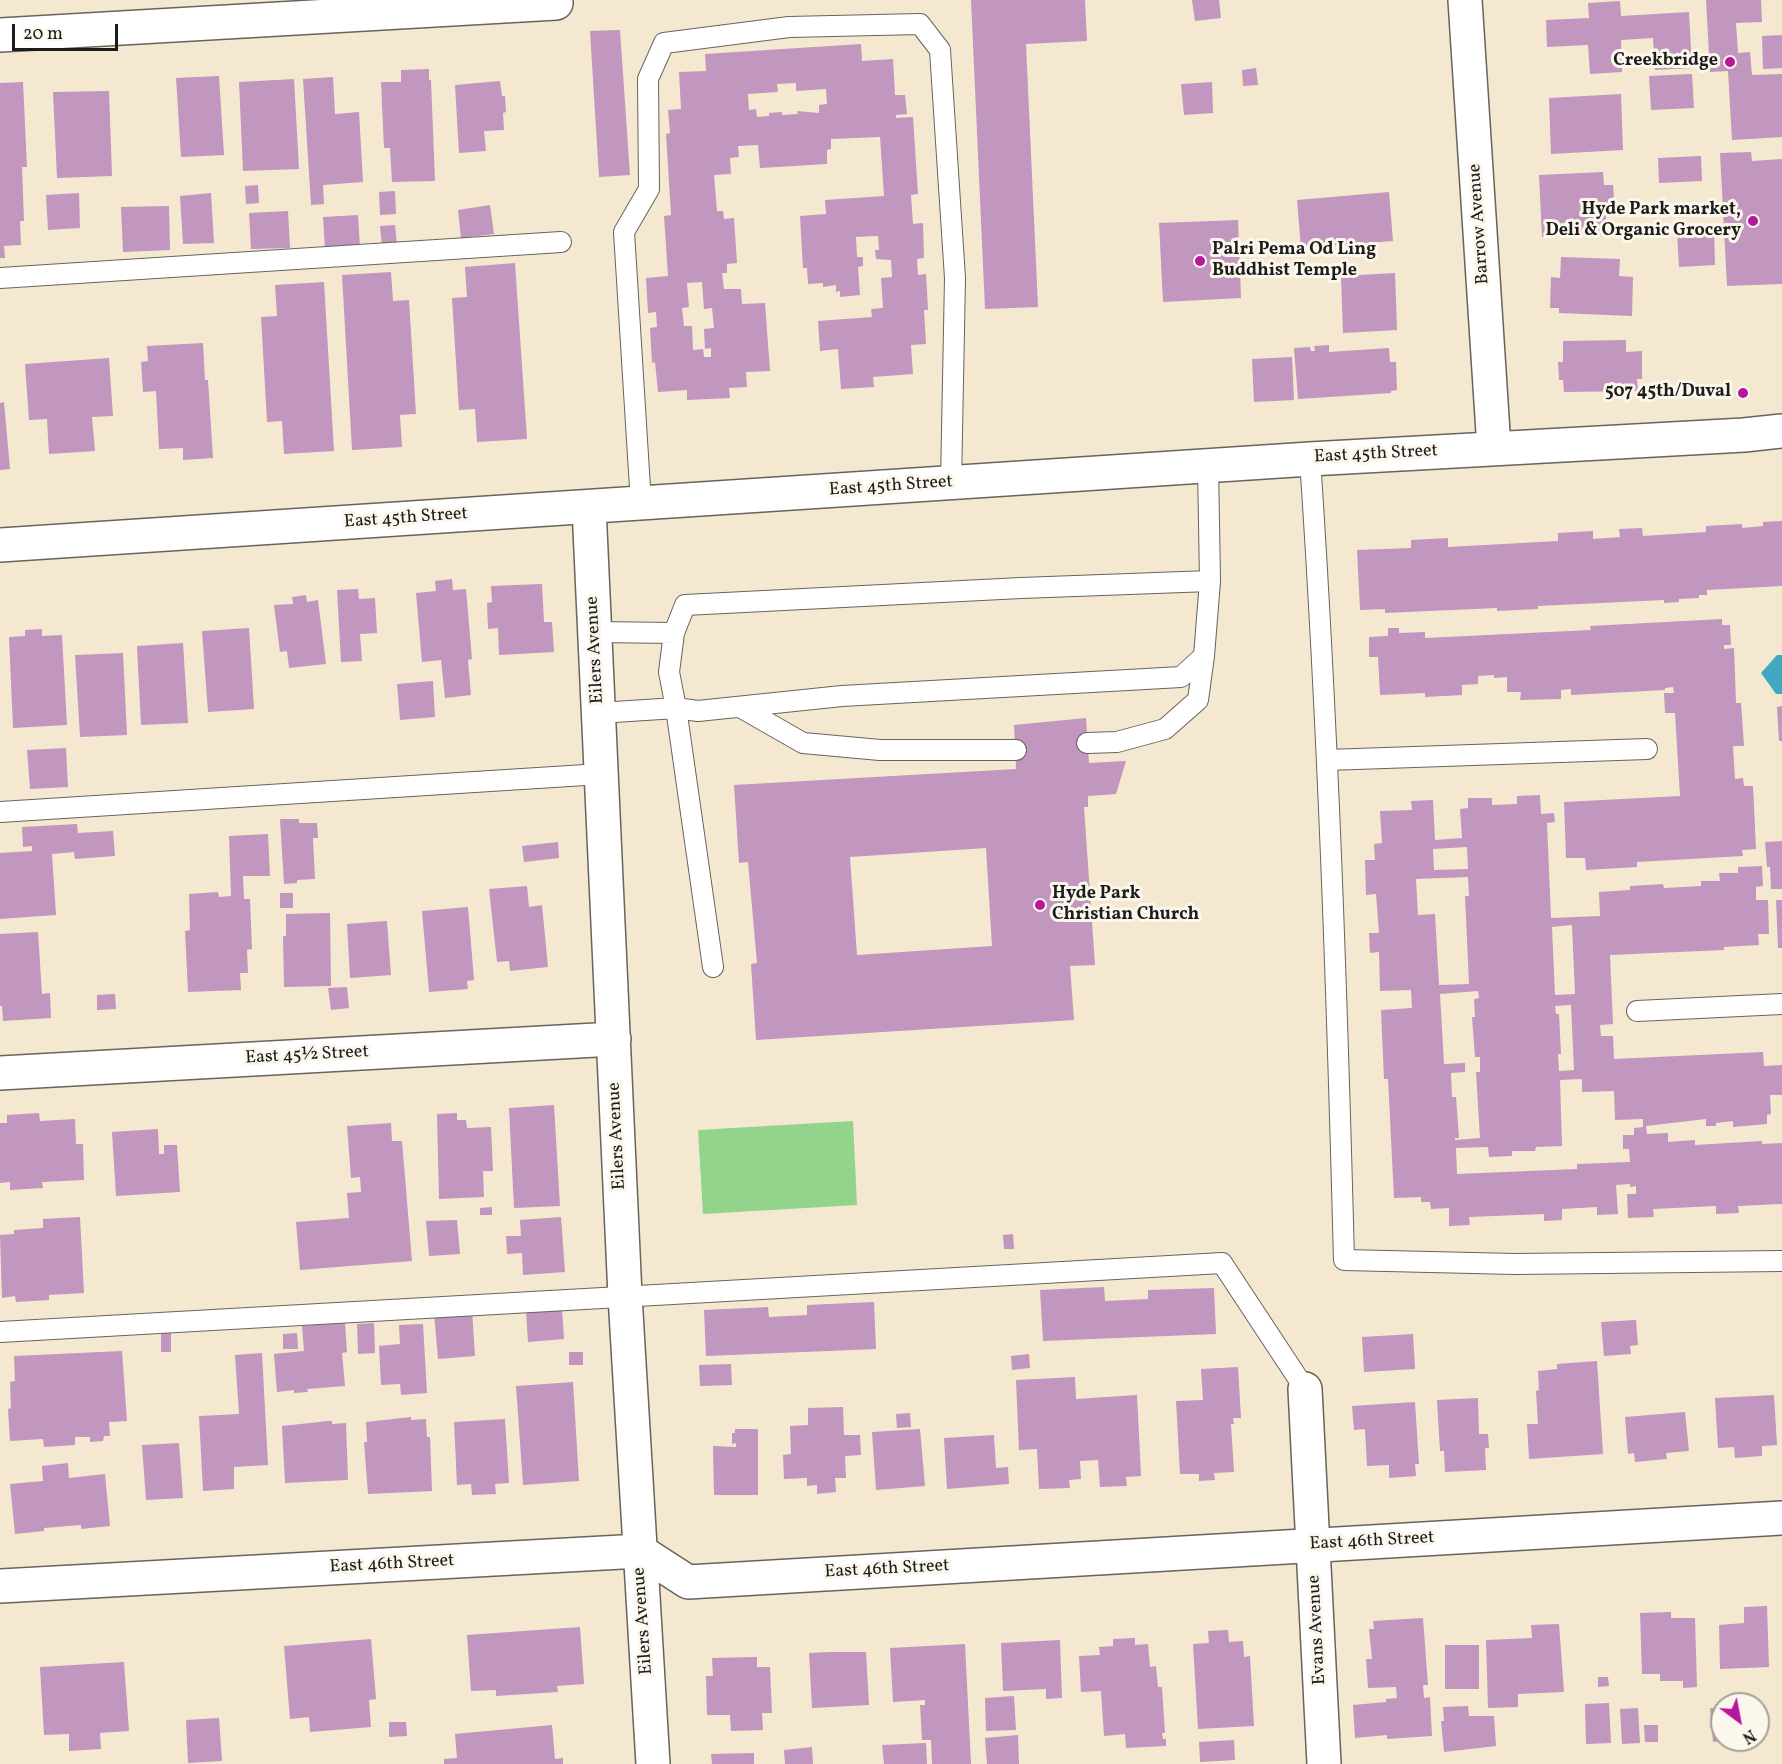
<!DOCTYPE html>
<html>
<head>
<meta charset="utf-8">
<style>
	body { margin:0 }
	#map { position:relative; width:1782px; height:1764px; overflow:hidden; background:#f5e8d1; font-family:Vollkorn,serif }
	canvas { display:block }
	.north { position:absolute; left:1710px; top:1692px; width:60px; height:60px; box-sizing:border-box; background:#fbf7ec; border:2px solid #a29f99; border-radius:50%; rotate:148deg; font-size:16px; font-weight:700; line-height:24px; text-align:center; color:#1c1c1c }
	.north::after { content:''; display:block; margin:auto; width:21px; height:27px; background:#b5179e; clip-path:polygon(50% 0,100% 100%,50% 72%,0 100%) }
	.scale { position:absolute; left:12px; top:24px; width:106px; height:27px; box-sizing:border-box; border:3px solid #1c1c1c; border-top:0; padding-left:8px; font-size:18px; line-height:21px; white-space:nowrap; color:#1c1c1c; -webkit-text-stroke:4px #fbf7ec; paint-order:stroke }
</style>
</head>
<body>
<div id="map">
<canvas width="1782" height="1764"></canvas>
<div class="north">N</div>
<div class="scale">20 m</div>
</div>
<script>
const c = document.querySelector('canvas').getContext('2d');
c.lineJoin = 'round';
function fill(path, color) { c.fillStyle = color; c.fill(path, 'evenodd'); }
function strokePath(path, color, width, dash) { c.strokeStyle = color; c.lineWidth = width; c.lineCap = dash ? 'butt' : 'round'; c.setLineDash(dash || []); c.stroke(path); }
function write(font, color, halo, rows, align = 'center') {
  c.font = font + ' Vollkorn,serif'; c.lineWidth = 6; c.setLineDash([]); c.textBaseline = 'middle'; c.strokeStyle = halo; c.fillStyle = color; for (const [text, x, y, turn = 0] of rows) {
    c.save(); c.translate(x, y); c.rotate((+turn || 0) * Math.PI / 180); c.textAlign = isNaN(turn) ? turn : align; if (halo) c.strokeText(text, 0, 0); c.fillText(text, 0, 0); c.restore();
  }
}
const green = new Path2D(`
	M853,1121L857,1205L703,1214L698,1130Z`);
const water = new Path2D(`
	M1777,655H1782V694H1776L1761,673Z`);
const building = new Path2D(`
	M971,0H1085L1087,41L1026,44L1038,307L985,309Z
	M1192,0H1219L1221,18L1195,21Z
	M1706,0H1761L1762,22L1736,23L1738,53L1750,52L1752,75L1782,74V137L1732,140L1728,71L1710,72Z
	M1620,1L1621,16L1689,12L1692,68L1655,70L1653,38L1621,40L1622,72L1590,74L1588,45L1547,47L1546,20L1589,18L1588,3Z
	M620,30L630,175L599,177L590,31Z
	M1782,35V68L1763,69L1762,36Z
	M861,44L862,61L893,59L895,95H905L907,114L896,115V118L913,117L918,194L911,195L913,224L923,223L924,258L917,259L918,275L926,274L928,310H924L926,344L911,345L913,374L873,377L874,387L841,389L838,349L820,351L818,321L872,317L871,309L883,308L881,278L892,277L891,260L876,259L875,250H879L878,236L856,237L857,257H863V266L858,267L860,295L840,297V291L836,292V285L823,287V283L808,284L807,268H803L800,216L826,214L825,200L884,196L880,137L831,139V149L827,150V164L760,168L758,145L738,146L739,157L730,158L731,174L714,175L717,211H723L724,219L734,218L737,263L727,264V273H722L724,289H741L742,304L765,303L770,371L746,372L747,387L729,388L730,398L687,400V390L658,392L655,362L652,363L650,328L657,327L656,312L648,313L646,278L668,276L664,216L671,215L666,134L670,133L668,110L681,109L679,72L706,71L705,54ZM796,83V91L826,89L827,104L819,105V113L797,111L798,114L782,115V112L769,113V116L757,117L756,109L749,110L748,94L778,92L777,84ZM702,282L704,309L712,308L714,328L704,329L705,349L711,348V357H704L703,349L693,350L692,326H684L682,308L689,307L687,283Z
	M1256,68L1258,85L1243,86L1242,70Z
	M429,69V80H431L435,181L392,182L390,148H384L381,82H401V70Z
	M1692,74L1694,108L1651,110L1649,76Z
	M219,76L224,155L181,157L176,78Z
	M333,77L335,114L359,112L363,182L323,185L324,204L311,205L303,79Z
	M294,79L299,169L243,171L239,82Z
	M500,81L502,96H505L506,112L503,113L504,130L484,131L486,151L459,153L455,85Z
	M23,82L27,167H22L24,221H20L21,245L4,246L5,258H0V83Z
	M1212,82L1213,113L1184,115L1181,84Z
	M109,91L112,176L57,178L53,92Z
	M1621,94L1623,150L1551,154L1549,98Z
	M1751,152L1752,161L1782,159V284L1727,286L1720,153Z
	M1701,156L1702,181L1659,183L1658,158Z
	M1603,172L1604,185H1613L1615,212H1606V234L1542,237L1539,175Z
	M258,185L259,203L246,204L245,186Z
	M395,191L396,214L380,215L379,192Z
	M1389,192L1393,241L1301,248L1297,200Z
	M79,193L80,228L48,230L46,195Z
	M211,193L214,243L183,244L180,196Z
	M490,205L494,234L461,238L458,210Z
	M169,206L170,250L123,252L121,207Z
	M288,211L290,248L251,249L249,213Z
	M358,215L360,248L325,249L323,217Z
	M1238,220L1241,298L1163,302L1159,223Z
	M395,225L397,245L382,246L380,226Z
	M1714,231L1715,265L1679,267L1677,232Z
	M1561,257L1620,259L1619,276L1633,277L1632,316L1559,313V308H1550L1551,277L1560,278Z
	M515,263L527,439L477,442L475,409L459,410L452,298L467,297L465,267Z
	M391,272L393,301L409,300L416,414L400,415L402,447L352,450L342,275Z
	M1395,273L1397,330L1343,333L1341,276Z
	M324,282L334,451L284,454L282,421L267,422L261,317L277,316L275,285Z
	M1626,340V352L1642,351V379H1637L1638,391L1564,392L1563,380H1559L1558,362H1563V341Z
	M203,343L205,380H208L213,458L183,460V448L159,449L156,391L143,392L141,362L148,361L147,346Z
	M1329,345V352L1389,348L1390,362H1396L1397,390L1391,391V393L1298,399L1294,348L1310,347L1311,351H1315L1314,346Z
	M1292,357L1294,400L1254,402L1252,359Z
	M109,358L113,416L92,417L95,451L49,454L47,419L29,420L25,364Z
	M4,402L10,469L0,470V403Z
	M1782,521V586L1707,590V595H1699V598L1679,599V602L1664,603V600L1538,606V609L1497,611V608L1385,613V609L1360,610L1357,550L1411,548V540L1448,538V547L1558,541V533L1593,531V539L1620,537L1619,529L1642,528L1643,536L1706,532V526L1742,524V528L1763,526V522Z
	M452,579L453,590L466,589L472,659L468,660L471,695L445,698L441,660L422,662L416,593L436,591L435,581Z
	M542,584L544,622H552L554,652L499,655L498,628L488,629L487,603L492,602L491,586Z
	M358,589L359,599L375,598L377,633L360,634L362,661L341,662L337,590Z
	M306,595L307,602L318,600L326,664L289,668L287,651L280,652L274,605L293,604L292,597Z
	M1722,619V625H1730L1731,645H1724V649L1734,648L1736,703H1741L1744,746H1733L1735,779L1743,778L1744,786H1753L1756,849L1742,850L1743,856L1637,862V867L1586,870L1585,858H1566L1564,802L1680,796L1675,713H1665L1664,693H1674L1673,687L1665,688V690L1571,695V689L1561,690V699L1520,700L1521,692H1507V677L1494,678V675L1478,676V684L1462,685V695L1425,697V693L1380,695L1378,657H1369V637L1388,636V628H1399V633L1425,632V638L1591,630L1590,626Z
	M249,628L254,709L208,712L202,631Z
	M42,629V636L62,635L67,725L13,728L9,637L25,636V630Z
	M183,643L188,723L141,725L137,646Z
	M123,653L127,735L80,737L75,655Z
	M433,681L435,717L400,720L397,684Z
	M1782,706V741H1779L1777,707Z
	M1086,718L1089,763L1126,761L1116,794L1088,796V807H1084L1095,965L1070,966L1074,1020L756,1040L751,964L757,963L748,862L739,863L734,785L1016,769L1014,725ZM986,848L992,946L857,955L850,857Z
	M66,748L68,787L30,789L27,750Z
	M1540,795L1541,814L1554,813L1555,822L1547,823L1551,918L1600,916L1599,892L1630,890V886L1663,884L1664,888L1701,886V881H1720L1719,873H1738V867L1762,866L1763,886L1756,887V900H1768L1769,934H1758L1759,945L1724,947V950L1610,955L1613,1024L1600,1025L1601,1036H1613L1614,1059L1763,1052L1764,1066L1782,1065V1095H1770L1771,1114L1767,1115V1124L1733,1127V1121L1716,1123V1126H1706V1119L1646,1126L1647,1134L1668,1133V1142L1695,1140V1145L1762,1141V1144L1782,1143V1204L1738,1206L1739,1213L1716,1214V1206L1653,1209L1654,1217L1628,1218L1627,1194H1636V1186L1630,1187V1184L1616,1185L1618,1214L1597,1215V1207L1562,1209V1220L1544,1221V1214L1469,1217L1470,1225L1449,1226V1208L1431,1209L1430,1202H1421V1197L1394,1198L1388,1079H1384L1381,1010L1412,1008L1411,990L1380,991L1379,952L1370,953L1369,933H1379L1376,894L1366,895L1365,860H1375L1374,844L1382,843L1380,811L1412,810L1411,801L1433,800L1435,840L1462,838L1460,809L1468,808V798H1492V805L1517,804V796ZM1467,847L1468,869L1434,870L1433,849ZM1468,877L1469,896H1465L1469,984L1439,985L1435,914L1418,915L1416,879ZM1572,925L1575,994L1555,995L1552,927ZM1478,991L1479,998L1474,999L1475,1017H1472L1475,1057H1480V1072H1476L1480,1138L1455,1140V1138H1459L1456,1097H1452L1451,1073L1465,1072V1063L1444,1064L1440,994ZM1571,1005L1574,1070L1559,1071L1558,1054H1561L1559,1014H1556L1555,1006ZM1582,1079V1092L1614,1091L1615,1120L1643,1119V1127L1634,1128V1135H1623V1149H1629L1630,1162L1577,1164V1169L1457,1174L1456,1148L1488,1147L1489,1157L1512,1156V1151H1535L1536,1147L1562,1146L1560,1080Z
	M280,819H299V823H317L318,838H313L315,879L297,880V883L284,884Z
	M77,824L78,833L113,831L115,856L75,859L74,852L52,854L56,915L0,919V853L32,851V846L23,847L22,827Z
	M268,834L270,876H243L244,899H250L252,949L247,950L248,973H240L241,990L188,992L185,931L190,930L189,894L218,892L219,897L231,896L229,836Z
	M1782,841V889H1771L1770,867H1767L1765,842Z
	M558,842L559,858L524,862L522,846Z
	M527,886L529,907L542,905L548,967L510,971L509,961L497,962L489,889Z
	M280,893H293V908H280Z
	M1776,900H1782V948H1778Z
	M468,907L474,980L467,981L468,989L429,992L422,911Z
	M330,913L331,986L284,987L283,936H286V914Z
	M387,921L391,975L350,978L347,924Z
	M38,932L42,994L50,993L51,1018L3,1021L2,1006H0V934Z
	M347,987L349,1008L331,1010L328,988Z
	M115,994L116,1009L97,1010V995Z
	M554,1105L560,1206L514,1208L509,1108Z
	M39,1113L40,1121L75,1119L76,1144H83L84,1180L42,1182L43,1188L10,1190V1182L0,1183V1123H7V1115Z
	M457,1113V1120H466L467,1128L491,1127L493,1171H483L484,1197L439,1199L437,1114Z
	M391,1123L392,1141H402L412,1261L300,1270L296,1222L349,1218L347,1193L361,1192L360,1177L351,1178L347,1126Z
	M158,1129L159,1154H164V1145H177L180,1192L116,1196L112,1132Z
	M492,1207V1215H480V1208Z
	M80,1217L84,1293L49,1295V1300L16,1302L15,1296L2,1298L0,1235L14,1234V1230L43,1228V1219Z
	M561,1217L565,1272L523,1275L522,1253L507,1254L506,1236H521L520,1220Z
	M457,1220L460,1254L429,1256L426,1221Z
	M1013,1234L1014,1249H1004L1003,1235Z
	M1104,1287L1105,1301L1148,1299V1290L1214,1288L1216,1334L1043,1341L1040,1290Z
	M874,1302L876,1349L706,1356L704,1310L768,1307L769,1317L807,1315V1305Z
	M562,1308L564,1339L528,1342L526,1311Z
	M472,1310L475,1356L438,1359L434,1313Z
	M1636,1320L1638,1345L1630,1346L1631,1354L1604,1356L1601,1322Z
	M345,1323L347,1352L342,1353L345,1386L307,1389L308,1392L294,1393V1390L277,1392L274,1354L304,1351L302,1326Z
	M374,1323L375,1353L358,1354L357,1324Z
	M423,1324L427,1393L401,1395L400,1384L381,1385L379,1346L400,1344L399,1325Z
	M161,1332H171V1352H161Z
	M297,1333L298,1349H283V1334Z
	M1413,1334L1415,1369L1364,1372L1362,1337Z
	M122,1351L127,1421L109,1422L110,1436H104L103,1441L90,1442V1437H75V1445L44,1447L43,1439L10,1441L8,1409L11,1408L10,1382L15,1381L14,1356Z
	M569,1352H583V1365H569Z
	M262,1353L268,1465L234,1467V1489L203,1491L199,1416L239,1414L235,1355Z
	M1029,1354L1030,1368L1012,1370L1011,1356Z
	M1597,1361L1603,1454L1529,1459L1527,1424H1538L1536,1391L1539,1390L1538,1371L1557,1369V1364Z
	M731,1364L732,1385L700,1386L699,1365Z
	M1238,1367L1241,1418H1233L1234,1424H1231L1234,1472L1214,1473L1215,1480L1199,1481V1474H1180L1176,1401L1203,1400L1201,1369Z
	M1075,1377L1076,1399L1137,1395L1141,1476L1126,1477L1127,1486L1100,1487L1098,1460L1080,1461L1081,1479L1069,1480L1070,1488L1039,1489L1037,1449L1019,1450L1016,1380Z
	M573,1382L579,1481L523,1485L516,1386Z
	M1774,1395L1777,1445L1762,1446V1456L1735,1458L1734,1447L1718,1448L1715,1398Z
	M1478,1398L1479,1434H1488L1489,1448H1485L1486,1470L1445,1472L1444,1451H1440L1437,1400Z
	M1415,1402L1419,1464H1415L1416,1476L1389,1478V1465L1367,1466L1365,1429L1354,1430L1352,1406Z
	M843,1407L844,1435H860L861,1455L845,1456L846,1478H835L836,1492L817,1494V1485L807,1486V1478L784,1479L783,1455L791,1454L790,1426L808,1425V1408Z
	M1685,1412L1689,1451L1666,1453L1667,1459L1635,1462L1634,1453L1628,1454L1625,1417Z
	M910,1413L911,1427L897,1428L896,1414Z
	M411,1417V1420L426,1419L427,1437H430L432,1491L368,1494L364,1442H367L366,1422Z
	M505,1419L509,1483L495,1484L496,1494L472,1495L471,1484L457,1485L454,1422Z
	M328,1421H332V1424L346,1423L348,1480L285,1483L282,1426Z
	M735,1429H758V1495H714L713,1446L736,1447V1443L732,1444V1433H735Z
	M920,1429L925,1486L876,1490L872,1432Z
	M994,1435L996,1468L1008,1467L1009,1484L947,1489L944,1438Z
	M179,1443L183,1498L146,1500L142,1445Z
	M68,1463L69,1478L105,1474L110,1526L81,1529V1525L44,1528V1531L15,1534L10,1484L43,1481L42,1466Z
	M1767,1606L1769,1667L1720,1669L1719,1625L1744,1623V1607Z
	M1671,1612V1618H1695L1697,1687L1683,1688V1681H1660V1674H1642L1640,1613Z
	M1423,1618L1428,1685H1423L1424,1698L1430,1697L1432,1736L1387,1739V1735L1355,1738L1353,1705L1386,1702V1699L1397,1698L1396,1687L1368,1688L1366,1659H1372L1369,1629H1374L1373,1621Z
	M1559,1624L1564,1692L1518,1694V1707L1488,1708L1486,1640L1532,1638L1531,1625Z
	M580,1627L584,1684L557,1686L558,1692L496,1696V1690L471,1691L467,1635Z
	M1228,1630L1229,1642L1243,1641L1244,1657L1250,1656L1254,1726L1198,1729L1193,1644L1209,1643L1208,1631Z
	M1135,1638V1645L1148,1644L1150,1667L1156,1666L1158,1687H1162L1165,1733H1162L1163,1739H1166V1746L1126,1748L1125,1734L1104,1736L1101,1691L1081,1692L1079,1656L1100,1655L1099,1647L1113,1646V1639Z
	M371,1639L376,1699L369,1700L371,1727L310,1732L309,1717L290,1719L284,1646Z
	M1060,1640L1062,1698L1046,1699V1689L1003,1691L1001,1643Z
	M965,1644L971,1764H932L931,1740H922L920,1705H925V1700L893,1702L890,1648Z
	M1445,1645H1479V1689H1445Z
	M830,1652H866L869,1705L812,1708L809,1653Z
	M757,1657V1667H770L772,1713H762L763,1730L731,1731L730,1715H707L706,1676H713L712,1658Z
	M124,1662L129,1731L100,1733L101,1749L69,1751V1734L44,1735L40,1667Z
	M1598,1677H1608L1609,1686L1598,1687Z
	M1014,1696L1016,1730L986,1731L985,1698Z
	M1609,1703L1611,1743L1586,1744L1585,1704Z
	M1468,1706L1469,1716H1494L1496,1746L1444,1752L1441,1721H1444L1443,1707Z
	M1638,1708L1640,1743L1622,1744L1620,1709Z
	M1710,1708H1722V1741L1713,1742Z
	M219,1718L222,1761L188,1763L186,1720Z
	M389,1722H406L407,1736L389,1737Z
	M552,1725L555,1759L563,1758V1764H444V1759L457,1758L455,1734Z
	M1644,1725H1658V1742H1645Z
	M1018,1735L1019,1764H987L985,1738Z
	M1234,1740L1235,1760L1200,1762L1199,1742Z
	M926,1743L927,1764H884L882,1745Z
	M812,1747L813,1764H785L784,1750Z
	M754,1753V1764H712L711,1754Z`);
const lane = new Path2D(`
	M0,278L561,242
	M1310,459C1328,726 1337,993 1344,1260L1515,1264L1782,1261
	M1208,465L1210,581L1204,656L1181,677L842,696L698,711L676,708L669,672L674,633L685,605L1021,588L1210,581
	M641,504L624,232L649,189L648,79L664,43L789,27L920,24L940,50L955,278L951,483
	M595,632L674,633
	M740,707L803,743L880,750H1016
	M599,713L676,708L713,967
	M1087,743L1117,742L1165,729L1198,700L1204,656
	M1327,760L1647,749
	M0,812L601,774
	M1637,1011L1782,1004
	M0,1332L1222,1263L1305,1389`);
const street = new Path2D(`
	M1465,0L1494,448
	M0,35L556,3L555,0
	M589,507L625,1296L653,1764
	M0,1073L614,1039
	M1305,1389L1324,1764
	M0,1586L640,1551L688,1582L1782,1518`);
const secondary = new Path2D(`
	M0,545L1310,459L1744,435L1782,431`);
const markers = [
	[1730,62,6,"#b5179e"],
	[1753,221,6,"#b5179e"],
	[1200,261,6,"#b5179e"],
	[1743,393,6,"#b5179e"],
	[1040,905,6,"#b5179e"]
];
const poiNames = [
	["Creekbridge",1718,62],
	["Hyde Park market,",1741,211],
	["Deli & Organic Grocery",1741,232],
	["Palri Pema Od Ling",1212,251,"left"],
	["Buddhist Temple",1212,272,"left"],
	["507 45th/Duval",1731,393],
	["Hyde Park",1052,895,"left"],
	["Christian Church",1052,916,"left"]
];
const streetNames = [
	["Barrow Avenue",1480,224,-94],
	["East 45th Street",1376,455,-3],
	["East 45th Street",891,487,-4],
	["East 45th Street",406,519,-4],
	["Eilers Avenue",596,650,-93],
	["East 45½ Street",307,1056,-3],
	["Eilers Avenue",618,1136,-93],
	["East 46th Street",1372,1542,-3],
	["East 46th Street",392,1565,-3],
	["East 46th Street",887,1570,-3],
	["Eilers Avenue",644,1621,-94],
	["Evans Avenue",1318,1630,-93]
];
fill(green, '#92d48c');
fill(water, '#42a8c2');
fill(building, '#c196bf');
strokePath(lane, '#68635b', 22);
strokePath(street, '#68635b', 36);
strokePath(secondary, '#68635b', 36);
strokePath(lane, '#fff', 20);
strokePath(street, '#fff', 33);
strokePath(secondary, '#fff', 33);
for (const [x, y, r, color] of markers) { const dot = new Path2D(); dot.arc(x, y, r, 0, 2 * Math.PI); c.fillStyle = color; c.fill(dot); strokePath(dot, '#fbf7ec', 2); }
write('bold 18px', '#1c1c1c', '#fbf7ec', poiNames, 'right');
write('18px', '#1c1c1c', '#fbf7ec', streetNames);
</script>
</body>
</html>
